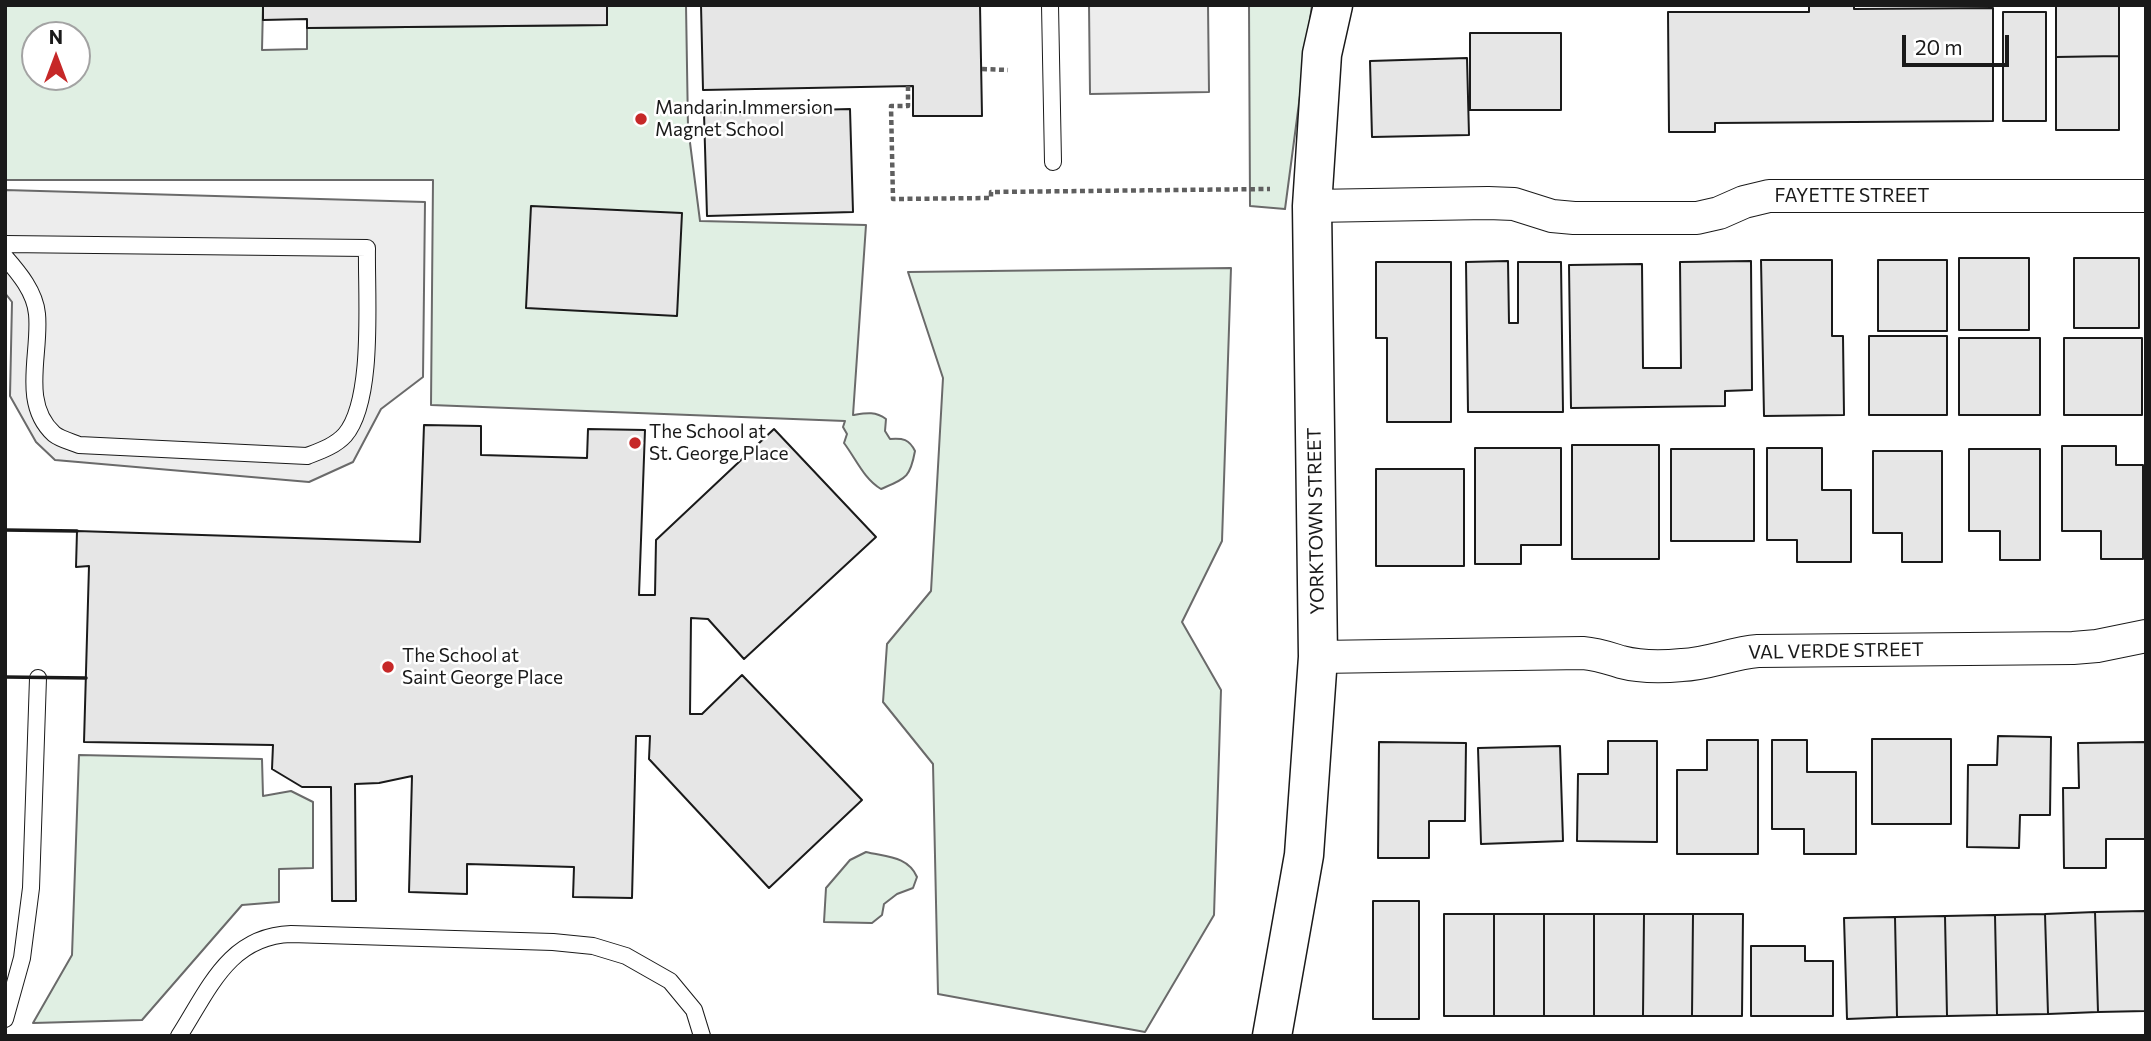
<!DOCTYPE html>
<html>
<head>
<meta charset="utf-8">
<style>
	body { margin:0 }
	#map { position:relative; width:2151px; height:1041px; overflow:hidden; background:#fff; font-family:Commissioner,sans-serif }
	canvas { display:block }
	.frame { position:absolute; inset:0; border:7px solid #1a1a1a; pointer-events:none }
	.north { position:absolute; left:21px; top:21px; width:70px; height:70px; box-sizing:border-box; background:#fff; border:2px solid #a3a3a3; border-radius:50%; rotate:0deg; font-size:19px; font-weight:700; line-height:28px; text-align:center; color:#1a1a1a }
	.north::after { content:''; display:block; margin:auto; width:24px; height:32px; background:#c62828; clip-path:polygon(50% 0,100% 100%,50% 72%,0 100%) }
	.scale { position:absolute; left:1902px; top:35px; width:107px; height:32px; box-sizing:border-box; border:4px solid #1a1a1a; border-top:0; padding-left:9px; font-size:21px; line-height:24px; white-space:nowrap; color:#1a1a1a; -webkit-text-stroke:5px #fff; paint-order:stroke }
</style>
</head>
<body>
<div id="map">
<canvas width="2151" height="1041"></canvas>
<div class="frame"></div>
<div class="north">N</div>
<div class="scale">20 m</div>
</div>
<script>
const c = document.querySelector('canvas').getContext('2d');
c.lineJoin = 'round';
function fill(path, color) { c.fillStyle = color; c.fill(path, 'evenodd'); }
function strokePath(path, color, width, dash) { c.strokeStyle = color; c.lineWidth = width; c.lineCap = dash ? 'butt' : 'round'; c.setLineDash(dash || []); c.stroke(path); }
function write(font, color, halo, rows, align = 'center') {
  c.font = font + ' Commissioner,sans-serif'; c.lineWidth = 5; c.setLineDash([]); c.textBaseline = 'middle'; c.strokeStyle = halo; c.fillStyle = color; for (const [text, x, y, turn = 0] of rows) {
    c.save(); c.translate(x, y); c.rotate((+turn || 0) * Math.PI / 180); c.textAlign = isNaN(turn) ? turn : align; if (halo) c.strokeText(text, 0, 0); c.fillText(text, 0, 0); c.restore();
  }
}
const green = new Path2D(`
	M5,5H263L262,50L307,49V28L607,25V5H686L688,127L700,221L866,225L853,415C866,413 875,411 886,419L885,431L890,439C903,438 909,439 915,451C910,478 906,478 881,489C864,479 856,459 844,443L847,434L843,427L845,421L431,405L433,180H5ZM35,35H77V77H35Z
	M1249,5H1312L1285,209L1250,206Z
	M1231,268L1222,541L1182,622L1221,690L1214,915L1145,1032L938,994L933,764L883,702L887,644L931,591L943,378L908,272Z
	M79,755L262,759L263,796L291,791L313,802V868L279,869V902L242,905L142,1020L33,1023L72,955Z
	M866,852C886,857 908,856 917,877L913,888L897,894L884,904L882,915L872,923L824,922L826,888L850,860Z`);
const parking = new Path2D(`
	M1089,5H1208L1209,92L1090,94Z
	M5,190L425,202L423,377L381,409L353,462L309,482L55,460L36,442L10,396L12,302L5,293Z`);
const building = new Path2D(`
	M263,5H607V25L307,28V19L263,20Z
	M701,5H980L982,116H913V86L703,90Z
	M1809,5H1854V9L1993,8V121L1715,123V132H1669L1668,12H1809Z
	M2056,5H2119V56L2056,57Z
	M2003,12H2046V121H2003Z
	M1470,33H1561V110H1470Z
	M2119,56V130H2056V57Z
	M1467,58L1469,135L1372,137L1370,61Z
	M850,109L853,212L707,216L704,113Z
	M531,206L682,213L677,316L526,308Z
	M1959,258H2029V330H1959Z
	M2074,258H2139V328H2074Z
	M1761,260H1832V336H1843L1844,415L1764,416Z
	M1878,260H1947V331H1878Z
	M1508,261L1509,323H1518V262H1561L1563,412H1468L1466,262Z
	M1751,261L1752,390L1725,391V406L1571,408L1569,265L1642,264L1643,368H1681L1680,262Z
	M1376,262H1451V422H1387V338H1376Z
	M1869,336H1947V415H1869Z
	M1959,338H2040V415H1959Z
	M2064,338H2142V415H2064Z
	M424,425L481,426V455L587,458L588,429L645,430L639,595H655L656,540L774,429L876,537L744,659L708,619L691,618L690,714H702L742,675L862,800L769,888L649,759L650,736H636L632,898L573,897L574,867L467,864V894L409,892L412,776L379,783L355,784L356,901H332L331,787H302L272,769L273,745L84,742L89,566L76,567L77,531L420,542Z
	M1572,445H1659V559H1572Z
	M2062,446H2116V465H2143V559H2101V531H2062Z
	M1475,448H1561V545H1521V564H1475Z
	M1767,448H1822V490H1851V562H1797V540H1767Z
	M1671,449H1754V541H1671Z
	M1969,449H2040V560H2000V531H1969Z
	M1873,451H1942V562H1902V533H1873Z
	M1376,469H1464V566H1376Z
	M1998,736L2051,737L2050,815H2020L2019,848L1967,847L1968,765H1997Z
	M1872,739H1951V824H1872Z
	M1707,740H1758V854H1677V770H1707Z
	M1772,740H1807V772H1856V854H1804V829H1772Z
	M1608,741H1657V842L1577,841L1578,774H1608Z
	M1379,742L1466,743L1465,821H1429V858H1378Z
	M2146,742V839H2106V868H2064L2063,788H2079L2078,743Z
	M1560,746L1563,841L1481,844L1478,748Z
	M1373,901H1419V1019H1373Z
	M2145,911L2146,1011L2098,1012L2095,912Z
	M2095,912L2098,1012L2048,1014L2045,914Z
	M1444,914H1494V1016H1444Z
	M1494,914H1544V1016H1494Z
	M1544,914H1594V1016H1544Z
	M1594,914H1644L1643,1016H1594Z
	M1644,914H1693L1692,1016H1643Z
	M1693,914H1743L1742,1016H1692Z
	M2045,914L2048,1014L1997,1015L1995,915Z
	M1995,915L1997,1015L1947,1016L1945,916Z
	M1945,916L1947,1016L1897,1017L1895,917Z
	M1895,917L1897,1017L1847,1019L1844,918Z
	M1751,946H1805V961H1833V1016H1751Z`);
const path = new Path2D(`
	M982,69L1008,70
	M908,86V106H891L893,199L991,198V192L1270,189`);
const service = new Path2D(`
	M1050,5L1053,162
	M5,244L367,248C366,294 375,400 345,435C335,446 320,451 307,456L79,445C72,442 60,439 54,434C20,403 41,353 37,314C35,292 19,273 5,257
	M5,1019L22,958L31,888L38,678
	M179,1036C209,989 229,936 291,934L553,942L593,946L626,956L670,981L694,1010L702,1036`);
const minor = new Path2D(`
	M1312,206L1488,203L1514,204L1552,216L1574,218H1697L1719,213L1744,202L1769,196H2146
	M1318,657L1583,653C1597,654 1608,658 1621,662C1640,667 1662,667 1682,665C1708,664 1732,653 1758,651L2073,648L2097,646L2146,636`);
const tertiary = new Path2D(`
	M1272,1036L1304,855L1318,657L1312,206L1322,54L1333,5`);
const wall = new Path2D(`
	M5,530L77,531
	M5,677L86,678`);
const markers = [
	[641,119,7,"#c62828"],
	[635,443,7,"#c62828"],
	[388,667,7,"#c62828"]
];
const poiNames = [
	["Mandarin Immersion",655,108],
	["Magnet School",655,130],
	["The School at",649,432],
	["St. George Place",649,454],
	["The School at",402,656],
	["Saint George Place",402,678]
];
const streetNames = [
	["FAYETTE STREET",1852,196],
	["YORKTOWN STREET",1316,521,-91],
	["VAL VERDE STREET",1836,651,-1]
];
fill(green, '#e0efe3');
strokePath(green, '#6a6a6a', 2);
fill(parking, '#ededed');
strokePath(parking, '#6a6a6a', 2);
fill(building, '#e6e6e6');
strokePath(building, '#1a1a1a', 2);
strokePath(service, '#1a1a1a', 18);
strokePath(minor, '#1a1a1a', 34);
strokePath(tertiary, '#1a1a1a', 41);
strokePath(path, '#5f5f5f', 4.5, [5, 3.5]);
strokePath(service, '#fff', 16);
strokePath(minor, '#fff', 32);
strokePath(tertiary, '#fff', 38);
strokePath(wall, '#1a1a1a', 3.5);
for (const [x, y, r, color] of markers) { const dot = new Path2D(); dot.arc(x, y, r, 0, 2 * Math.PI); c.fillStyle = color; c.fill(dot); strokePath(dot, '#fff', 2.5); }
write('19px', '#1a1a1a', '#fff', poiNames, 'left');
write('19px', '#1a1a1a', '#fff', streetNames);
</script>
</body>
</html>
